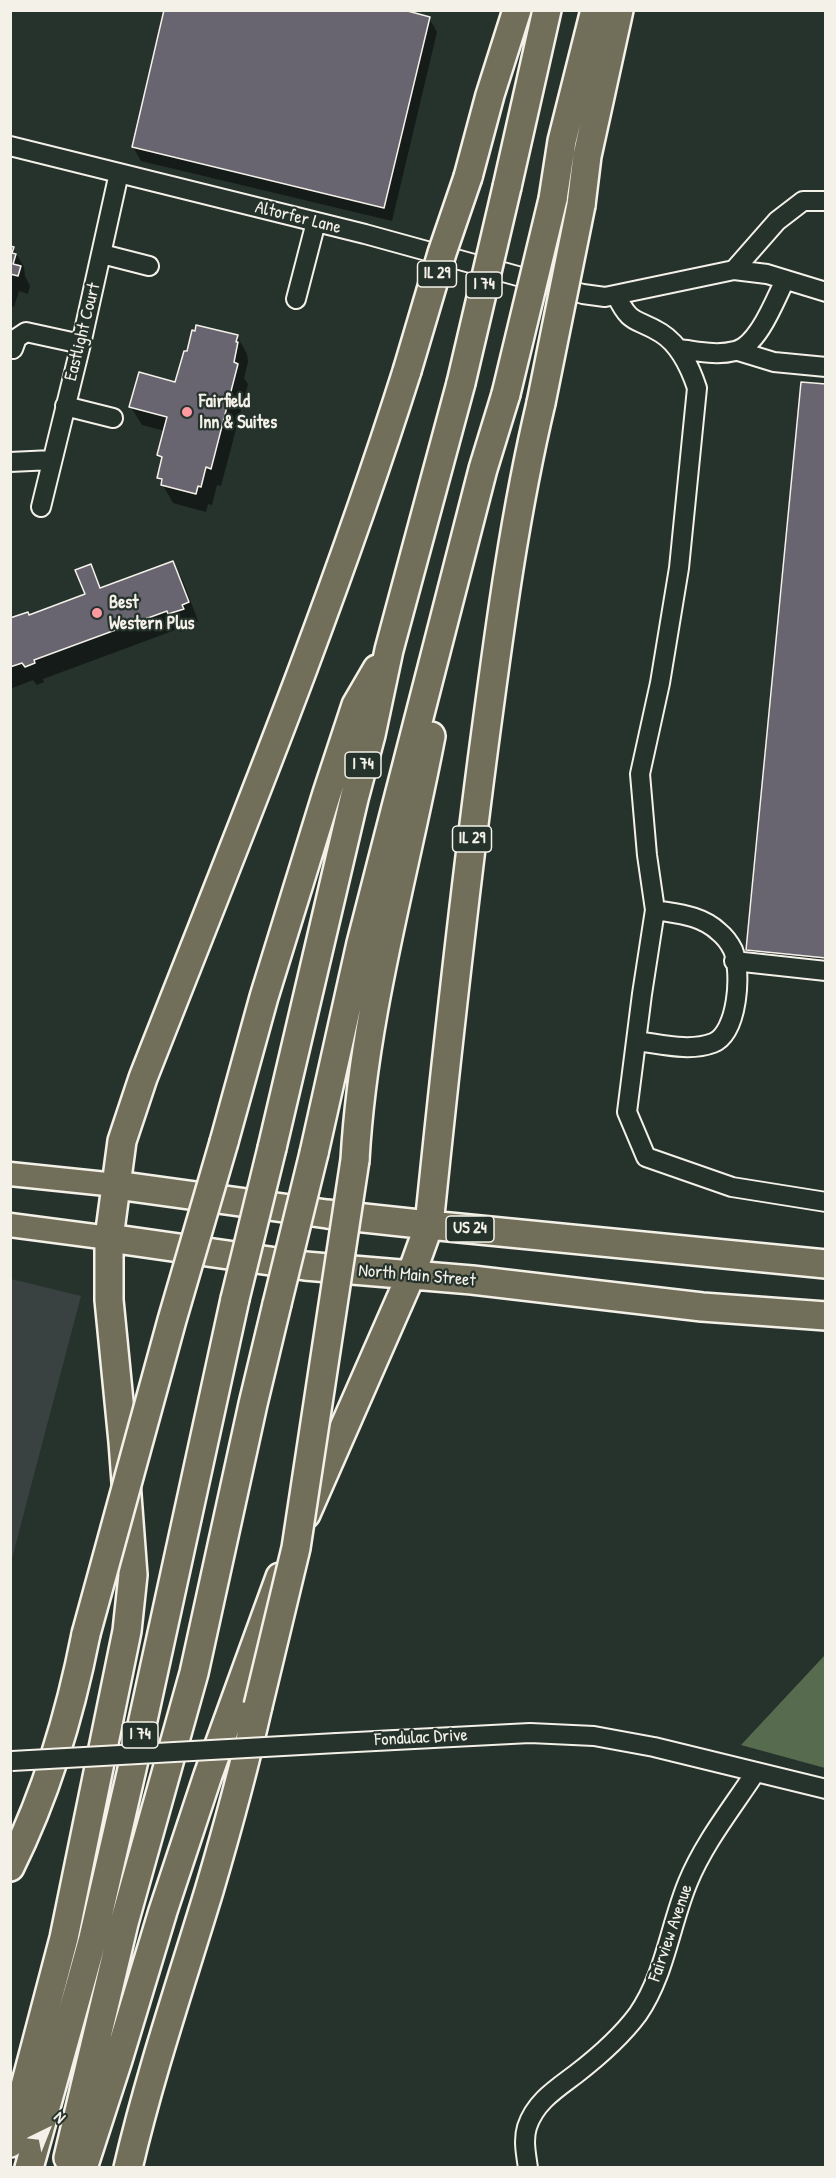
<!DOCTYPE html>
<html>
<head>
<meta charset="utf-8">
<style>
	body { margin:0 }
	#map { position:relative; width:836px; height:2178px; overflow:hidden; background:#26332d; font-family:"Patrick Hand",sans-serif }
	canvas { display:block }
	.frame { position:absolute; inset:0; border:12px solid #f4f1e8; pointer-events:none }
	.north { position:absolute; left:18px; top:2100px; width:60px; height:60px; -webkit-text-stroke:4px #26332d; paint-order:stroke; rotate:43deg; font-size:16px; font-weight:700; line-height:24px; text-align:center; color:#f4f1e8 }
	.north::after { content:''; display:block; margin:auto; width:21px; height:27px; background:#f4f1e8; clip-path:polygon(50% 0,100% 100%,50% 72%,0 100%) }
</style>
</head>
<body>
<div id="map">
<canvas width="836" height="2178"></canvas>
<div class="frame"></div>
<div class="north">N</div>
</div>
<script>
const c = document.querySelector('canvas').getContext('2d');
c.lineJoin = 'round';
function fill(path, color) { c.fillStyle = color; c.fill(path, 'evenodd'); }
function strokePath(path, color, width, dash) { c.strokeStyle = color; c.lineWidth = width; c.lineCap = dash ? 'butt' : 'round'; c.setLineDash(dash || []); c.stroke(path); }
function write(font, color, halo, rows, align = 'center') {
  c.font = font + ' "Patrick Hand",sans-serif'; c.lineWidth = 4.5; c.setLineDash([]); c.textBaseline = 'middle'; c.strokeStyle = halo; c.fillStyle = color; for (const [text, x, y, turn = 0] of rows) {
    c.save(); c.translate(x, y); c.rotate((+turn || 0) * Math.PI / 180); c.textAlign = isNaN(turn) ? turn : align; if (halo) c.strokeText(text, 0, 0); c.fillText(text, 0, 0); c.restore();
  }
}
const built = new Path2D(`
	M11,1279L81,1296L11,1562L10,1279Z`);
const green = new Path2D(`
	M825,1655V1768L741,1745Z`);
const shadow = new Path2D(`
	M429,18L437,32L392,221L141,161L133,147Z
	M10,248H13L24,267L25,276L30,286L28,294L19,291L14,307L10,306Z
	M237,336L247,354L248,362L244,378L248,384L221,486L217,485L212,505L208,504L206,512L173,503L159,478L163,462L158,455L165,431L142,425L131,407L176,383Z
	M826,386V975L758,968L747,950Z
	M173,563L183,581L198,621L191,624L193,627L180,632L178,629L43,679L44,682L37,685L33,680L10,689V620L29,616L86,595L90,566L102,589Z`);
const building = new Path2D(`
	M164,10H404L430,17L384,208L132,147Z
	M10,246L14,247L12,253L16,254L13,264L21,266L18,276L10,274Z
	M196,325L238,335L236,342H238L234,362L238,364L211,469L206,467L201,487L198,486L196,494L161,485L162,479L157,478L162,457L157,455L167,417L129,407L139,372L175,382L184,351H187L192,330L195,331Z
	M801,382L826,384V958L746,950Z
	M173,561L189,602L182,605L184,609L168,614L167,611L34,660L35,663L25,667L22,663L10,667V618L28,612L29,615L85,594L75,570L91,564L100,588Z`);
const minor = new Path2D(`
	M10,146L365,234L583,294L605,297L734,270L767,274L826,292
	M102,254L149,266
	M734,270L777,221L803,201H826
	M616,295C631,326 635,317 661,333C680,345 690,367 697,388L679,568L660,683L640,774L647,855L655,910L642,994L627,1112L646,1157L732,1187L826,1202
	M296,299L316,222
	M13,349L17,338L26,332L81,344
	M679,349C697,351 716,356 735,351C758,346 775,300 785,280
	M738,351L774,362L826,367
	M65,406L113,418
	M10,462L52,460
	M41,507L81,344L119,173
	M734,961L826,971
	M636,1041C661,1044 689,1052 713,1043C738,1033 742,972 733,950C730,944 724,936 719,932C701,915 678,914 655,910
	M337,1743L530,1733L594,1736L654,1747L826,1789
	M528,2168C526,2154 523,2140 527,2127C535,2102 556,2089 576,2074C598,2057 621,2037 638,2014C665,1975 670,1925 688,1882C704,1843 732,1808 755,1773`);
const major = new Path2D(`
	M10,1174L116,1185
	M10,1225L109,1238`);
const highway = new Path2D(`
	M468,177L490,95L517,10
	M507,187L547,10
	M553,199L562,141L595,10
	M581,205L587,156L619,10
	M224,1142L264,997L327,793L356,705L377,669
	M272,1148L354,799L371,735L389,650L461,383
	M314,1153L361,943L483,469L506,394
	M355,1160C363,1016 404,877 431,736
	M116,1185L327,1214L429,1225L826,1264
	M109,1238L305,1266L472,1280L702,1307L826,1316
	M306,1514L411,1275L429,1225C445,1070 462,915 482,761C498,641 513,521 541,403
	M10,1867C47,1793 70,1715 86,1634
	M10,2143L64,1938L127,1631L133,1575L123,1442L109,1300V1238L122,1141L143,1078C235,844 331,611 407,371
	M68,2158L124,1923L194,1673L253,1404L277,1304
	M29,2168L93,1938L138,1743L235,1299
	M83,2168L118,2060L163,1911L208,1775L280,1577
	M128,2168C150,2074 181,1983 209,1891C227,1830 244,1768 258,1706`);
const minorBridge = new Path2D(`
	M12,1761L337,1743`);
const highwayBridge = new Path2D(`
	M407,371L442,253L468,177
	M461,383L507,187
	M506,394L553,199
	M541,403L581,205
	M235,1299L272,1148
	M277,1304L314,1153
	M86,1634L172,1320L224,1142
	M258,1706L296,1548L355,1160`);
const markers = [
	[187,412,6,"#ff9aa2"],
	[97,613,6,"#ff9aa2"]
];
const shields = [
	[437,274,39],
	[484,285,36],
	[363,765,36],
	[472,839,39],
	[470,1229,48],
	[140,1735,36]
];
const shieldNames = [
	["IL 29",437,274],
	["I 74",484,285],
	["I 74",363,765],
	["IL 29",472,839],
	["US 24",470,1229],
	["I 74",140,1735]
];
const streetNames = [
	["Altorfer Lane",298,218,14],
	["Eastlight Court",83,332,-76],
	["North Main Street",417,1276,5],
	["Fondulac Drive",421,1738,-3],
	["Fairview Avenue",671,1933,-71]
];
const poiNames = [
	["Fairfield",199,402],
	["Inn & Suites",199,423],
	["Best",109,603],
	["Western Plus",109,624]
];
fill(built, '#3a4241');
fill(green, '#576c4f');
fill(shadow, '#0007');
fill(building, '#686571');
strokePath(building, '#f4f1e8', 1.5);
strokePath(minor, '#f4f1e8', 22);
strokePath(major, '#f4f1e8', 27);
strokePath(highway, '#f4f1e8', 32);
strokePath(minor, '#26332d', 18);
strokePath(major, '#716e59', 22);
strokePath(highway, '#716e59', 27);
strokePath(minorBridge, '#f4f1e8', 22, []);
strokePath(highwayBridge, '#f4f1e8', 32, []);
strokePath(minorBridge, '#26332d', 18);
strokePath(highwayBridge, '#716e59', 27);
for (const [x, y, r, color] of markers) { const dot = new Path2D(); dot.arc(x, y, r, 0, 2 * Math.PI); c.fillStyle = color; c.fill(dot); strokePath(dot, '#26332d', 2); }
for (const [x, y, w] of shields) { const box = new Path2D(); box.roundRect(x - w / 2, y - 13, w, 26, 4.5); c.fillStyle = '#26332d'; c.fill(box); strokePath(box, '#f4f1e8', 1.5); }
write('bold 16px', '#f4f1e8', null, shieldNames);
write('18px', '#f4f1e8', '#26332d', streetNames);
write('bold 18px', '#f4f1e8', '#26332d', poiNames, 'left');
</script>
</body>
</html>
